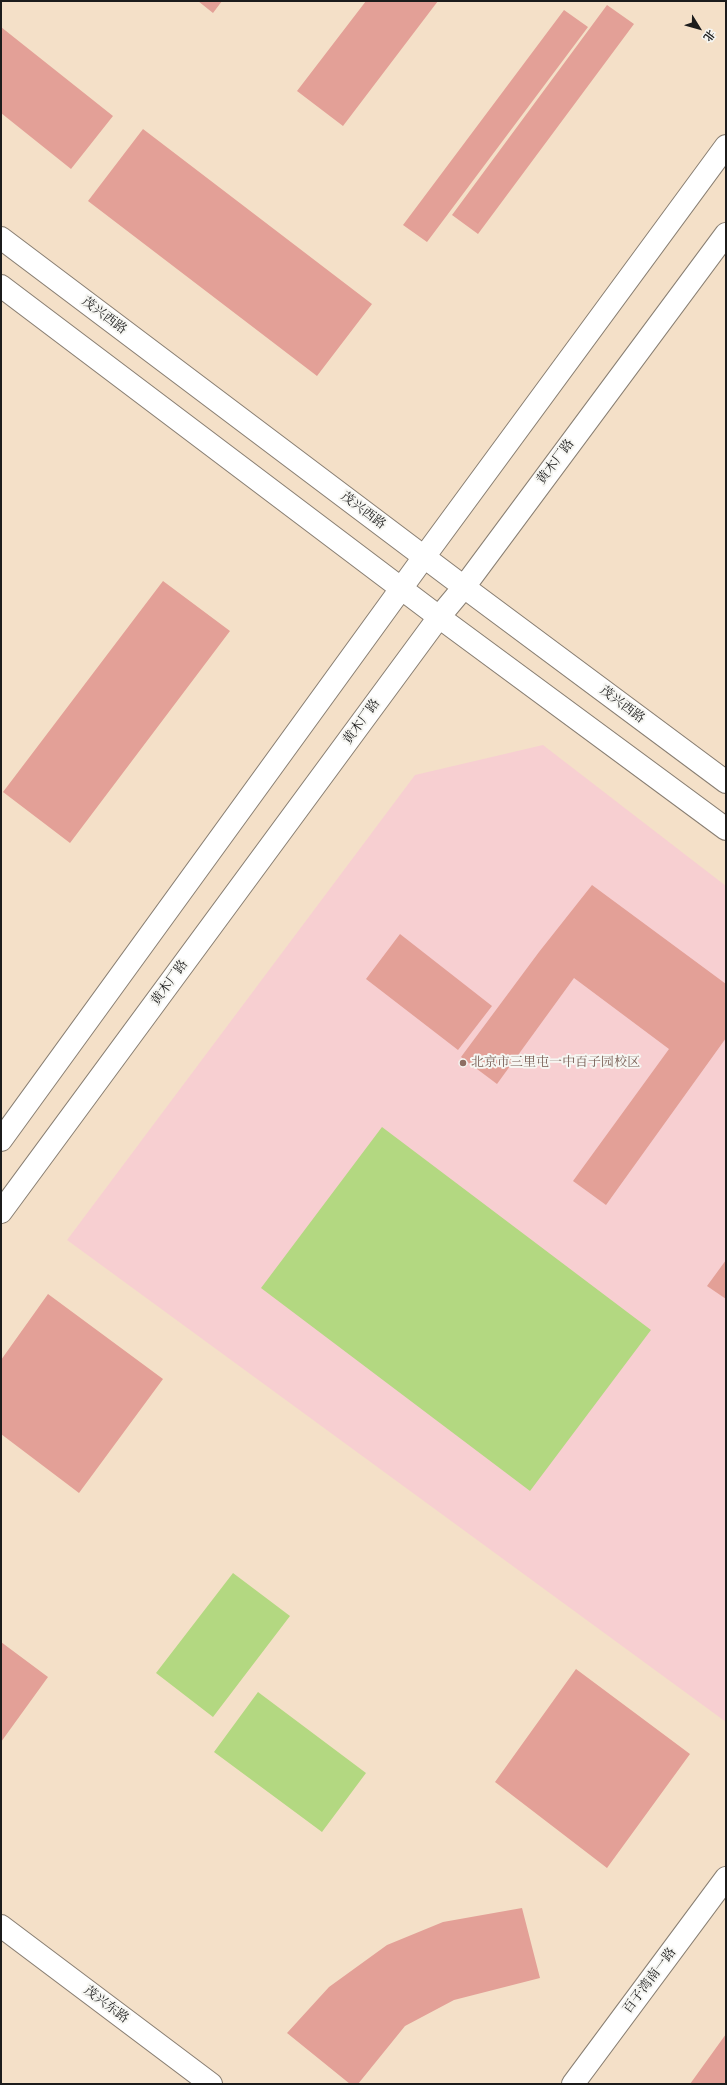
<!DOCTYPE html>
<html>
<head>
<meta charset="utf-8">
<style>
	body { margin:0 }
	#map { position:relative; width:727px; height:2085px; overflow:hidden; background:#f4e0c8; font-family:"Libre Bodoni","Noto Serif SC",serif }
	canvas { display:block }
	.frame { position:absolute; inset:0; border:2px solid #1c1c1c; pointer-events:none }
	.north { position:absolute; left:679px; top:8px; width:40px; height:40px; -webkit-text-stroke:3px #f6f6f2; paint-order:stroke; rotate:127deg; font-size:11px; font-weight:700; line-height:16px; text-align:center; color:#1c1c1c }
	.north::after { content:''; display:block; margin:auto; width:14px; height:18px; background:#1c1c1c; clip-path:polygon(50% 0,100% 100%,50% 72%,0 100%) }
</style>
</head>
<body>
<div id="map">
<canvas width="727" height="2085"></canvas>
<div class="frame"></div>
<div class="north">北</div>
</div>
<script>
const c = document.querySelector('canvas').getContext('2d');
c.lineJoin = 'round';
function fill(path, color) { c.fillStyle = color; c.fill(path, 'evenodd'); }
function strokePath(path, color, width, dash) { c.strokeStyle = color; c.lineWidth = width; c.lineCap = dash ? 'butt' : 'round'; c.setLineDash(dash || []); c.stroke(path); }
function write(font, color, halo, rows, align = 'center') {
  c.font = font + ' "Libre Bodoni","Noto Serif SC",serif'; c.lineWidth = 4; c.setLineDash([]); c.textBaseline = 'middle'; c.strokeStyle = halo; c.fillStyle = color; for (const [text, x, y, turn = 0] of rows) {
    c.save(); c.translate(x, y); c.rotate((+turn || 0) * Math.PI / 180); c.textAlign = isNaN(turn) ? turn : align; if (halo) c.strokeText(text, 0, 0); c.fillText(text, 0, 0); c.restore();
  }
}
const built = new Path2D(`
	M543,745L726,886V1722L67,1240L415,775Z`);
const green = new Path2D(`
	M382,1127L651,1330L530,1491L261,1288Z
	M233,1573L290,1616L213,1717L156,1673Z
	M258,1692L366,1773L322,1832L214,1752Z`);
const building = new Path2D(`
	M198,1H222L213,13Z
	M366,1H438L343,126L297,91Z
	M607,5L634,24L478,234L452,215Z
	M564,10L588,27L427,242L403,225Z
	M1,27L113,116L71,169L1,113Z
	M143,129L372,304L317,376L88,201Z
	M163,581L230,631L70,843L3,792Z
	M592,885L726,984V1038L606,1205L573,1181L669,1049L574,978L497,1084L461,1057L539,952Z
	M400,934L492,1006L458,1050L366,979Z
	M726,1260V1299L707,1286Z
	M48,1294L163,1379L79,1493L1,1434V1360Z
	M1,1642L48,1677L1,1742Z
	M576,1669L690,1754L607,1868L495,1782Z
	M522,1908L540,1978L454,2000L405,2026L358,2084H350L287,2033L329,1987L387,1945L443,1922Z
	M726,2034V2084H690Z`);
const minor = new Path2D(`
	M1,1926L211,2084
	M573,2084L726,1878`);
const major = new Path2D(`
	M1,238L464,587L726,782
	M1,286L439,617L726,829
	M1,1140L424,557L726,146
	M1,1212L439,617L464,587L726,234`);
const markers = [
	[463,1063,4,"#8d6e63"]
];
const streetNames = [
	["茂兴西路",104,316,37],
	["黄木厂路",556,462,-53],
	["茂兴西路",363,511,37],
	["茂兴西路",622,705,37],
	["黄木厂路",362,722,-54],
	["黄木厂路",170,983,-54],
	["百子湾南一路",650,1981,-53],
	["茂兴东路",106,2005,37]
];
const educationNames = [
	["北京市三里屯一中百子园校区",471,1063]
];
fill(built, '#f7cfd1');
fill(green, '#b3d881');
fill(building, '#e3a097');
strokePath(minor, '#887e72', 24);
strokePath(major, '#887e72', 24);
strokePath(minor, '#fff', 22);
strokePath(major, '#fff', 22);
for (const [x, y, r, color] of markers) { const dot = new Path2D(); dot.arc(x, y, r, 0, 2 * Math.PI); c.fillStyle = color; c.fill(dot); strokePath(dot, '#f6f6f2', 1.5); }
write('13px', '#1c1c1c', '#f6f6f2', streetNames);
write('13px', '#785e54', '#f6f6f2', educationNames, 'left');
</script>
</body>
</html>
